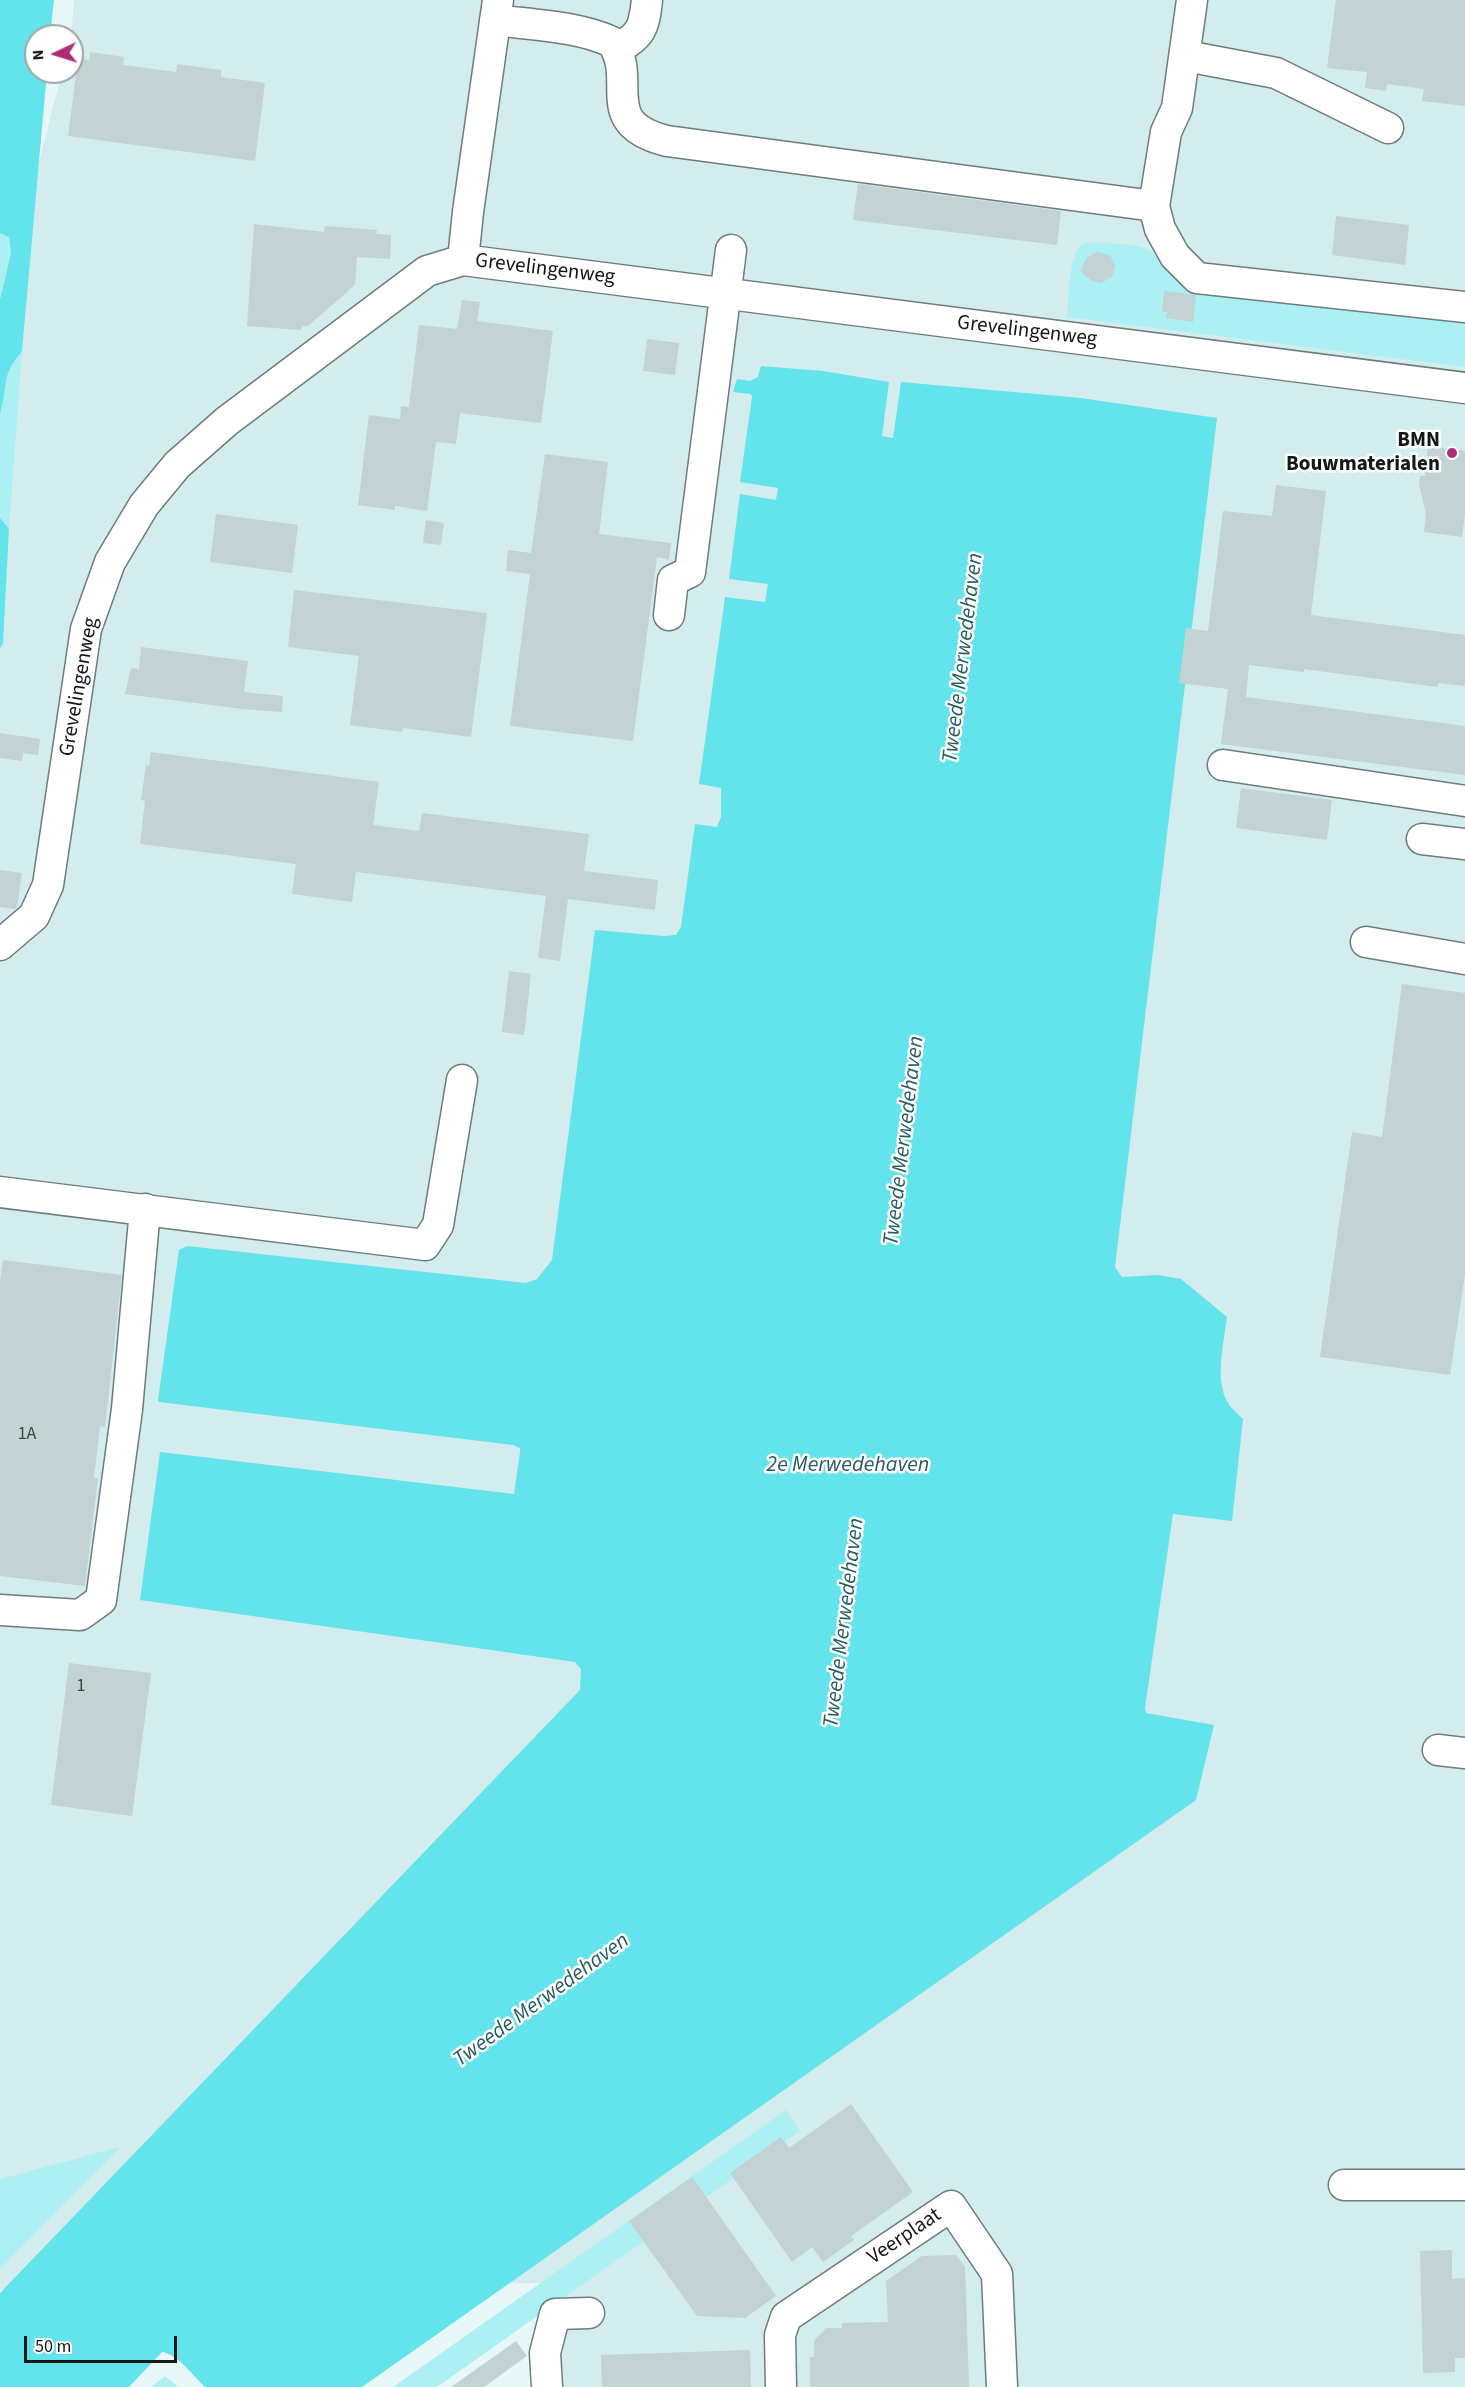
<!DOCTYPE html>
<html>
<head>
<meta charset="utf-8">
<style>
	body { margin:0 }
	#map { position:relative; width:1465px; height:2387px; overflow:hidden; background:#e8f8f9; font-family:"Source Sans 3",sans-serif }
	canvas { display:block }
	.north { position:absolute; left:24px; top:24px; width:60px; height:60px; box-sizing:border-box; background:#fff; border:2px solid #a0a2a3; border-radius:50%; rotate:266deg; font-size:16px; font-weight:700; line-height:24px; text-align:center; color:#121718 }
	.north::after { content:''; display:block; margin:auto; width:21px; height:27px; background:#b02d76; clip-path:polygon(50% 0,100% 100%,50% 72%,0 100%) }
	.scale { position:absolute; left:24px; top:2336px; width:153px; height:27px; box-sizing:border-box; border:3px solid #121718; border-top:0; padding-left:8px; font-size:18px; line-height:21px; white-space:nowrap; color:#121718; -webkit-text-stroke:4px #fff; paint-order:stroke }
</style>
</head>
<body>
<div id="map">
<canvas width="1465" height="2387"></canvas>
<div class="north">N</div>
<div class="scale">50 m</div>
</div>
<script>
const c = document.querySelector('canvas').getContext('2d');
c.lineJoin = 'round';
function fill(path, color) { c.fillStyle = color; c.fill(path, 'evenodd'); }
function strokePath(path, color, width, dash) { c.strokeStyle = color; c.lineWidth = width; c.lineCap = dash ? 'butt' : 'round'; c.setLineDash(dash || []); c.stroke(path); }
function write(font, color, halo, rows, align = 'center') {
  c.font = font + ' "Source Sans 3",sans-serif'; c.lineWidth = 5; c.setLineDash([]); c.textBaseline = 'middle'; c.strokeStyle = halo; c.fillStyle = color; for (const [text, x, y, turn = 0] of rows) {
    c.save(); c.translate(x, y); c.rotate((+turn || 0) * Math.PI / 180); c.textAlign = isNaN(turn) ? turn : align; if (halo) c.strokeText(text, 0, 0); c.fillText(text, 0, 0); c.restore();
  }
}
const built = new Path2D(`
	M74,0H1465V2387H547L542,2283L0,2289V314L62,72H72L71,36Z`);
const green = new Path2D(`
	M2,232L9,237L11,253L0,299V233Z
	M1083,243C1109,244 1141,240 1162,258L1465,320V367L1067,317C1069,299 1068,254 1083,243Z
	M22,351L9,529L0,518V414C9,383 0,377 22,351Z
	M786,2110L800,2131L437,2387H393Z
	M120,2147L0,2269V2179Z
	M165,2376L178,2387H151Z`);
const water = new Path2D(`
	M0,0H54L50,36H36V72H47L22,351C0,377 9,383 0,414V299L11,253L9,237L0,233Z
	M761,366L823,371L889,382L882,436L893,438L901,382L1081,398L1217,418L1115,1267L1122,1277L1158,1275L1181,1279L1227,1317C1224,1343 1213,1383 1230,1406C1234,1411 1239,1415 1243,1419L1232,1521L1173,1514L1145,1708L1146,1713L1214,1725L1196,1800L362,2387H205C193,2376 178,2354 162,2352L129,2387H0V2293L580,1690L581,1669L575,1662L140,1600L160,1452L514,1494L520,1452V1448L513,1445L159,1402L158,1400L179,1250L187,1246L526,1283L537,1279L552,1260L595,930L664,936L676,935L681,927L695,824L717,827L721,817V788L699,784L725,597L765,602L768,584L729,579L740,494L776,500L778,488L740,482L752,397L751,394L733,392L737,379L750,381L758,377Z
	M0,518L9,529L3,643L0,648Z`);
const building = new Path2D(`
	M1336,0H1465V106L1422,101L1424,89L1387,84L1386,91L1365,88L1367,72L1327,68Z
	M90,52L124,57L123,65L176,72L177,64L221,70V77L265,83L255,161L68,136L78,59L89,60Z
	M858,184L1061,211L1057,245L853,220Z
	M1336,216L1409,225L1405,265L1332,255Z
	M254,224L324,232L325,226L377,230L376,234L391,235L390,259L357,257L355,285L308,326H302L301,330L247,326Z
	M1097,252L1110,255L1115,265L1112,277L1101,283L1092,281L1080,271L1087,257Z
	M1164,291L1196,295L1193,322L1166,318L1167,312H1162Z
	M462,300L480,302L477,321L553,331L541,423L460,413L456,444L436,442L427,511L395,506V510L358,505L369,415L400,419L401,406L409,407L419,325L457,329Z
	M647,339L679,343L675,375L643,371Z
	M1428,446L1465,451V514L1462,537L1424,532L1426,514L1419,484L1420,476H1425Z
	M545,454L608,462L599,534L671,543L669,560L657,557L633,741L510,726L530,574L506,571L508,550L531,553Z
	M1276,485L1326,491L1311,615L1465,635V686L1438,683V687L1304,669V672L1249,665L1246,697L1465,726V775L1221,744L1228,689L1179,683L1186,628L1208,631L1223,511L1272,516Z
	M216,514L298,525L292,573L210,562Z
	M426,520L444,523L441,545L423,543Z
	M294,590L487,613L471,737L403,728L402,732L350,725L359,656L288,647Z
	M141,647L248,661L244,692L283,696L282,712L242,709L125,694L131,668L139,669Z
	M0,733L40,739L38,755L23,753L22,761L0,758Z
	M151,752L379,782L373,825L419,831L422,813L589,834L584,871L658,880L655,910L568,899L560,961L538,958L546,896L356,872L352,902L292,894L296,864L140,844L145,801L141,800L146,765L149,766Z
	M1241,788L1332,800L1327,840L1236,828Z
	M0,870L22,873L17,907L15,909L0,907Z
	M509,971L531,974L524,1035L502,1032Z
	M1402,984L1465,993V1274L1450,1375L1320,1357L1352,1132L1382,1137Z
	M3,1260L122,1275L105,1427L100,1426L94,1478L98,1479L85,1586L0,1576V1281Z
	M69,1663L151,1673L132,1816L51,1805Z
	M851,2104L913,2192L851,2236L854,2240L823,2262L812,2247L792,2262L730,2173L781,2137L789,2148Z
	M692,2177L776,2296L745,2318L697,2316L629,2221Z
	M1452,2250V2279L1465,2278V2358H1455V2372L1423,2373L1420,2251Z
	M956,2255L965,2267L969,2387H810V2357H814V2341L826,2328H842V2323L888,2322L886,2281L922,2256Z
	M516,2341L527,2356L484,2387H451Z
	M750,2350L751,2387H602L601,2355Z`);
const minor = new Path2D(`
	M1192,0L1177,108L1166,132L1154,206L1160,229L1175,256L1197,278L1465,307
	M495,20C533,25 577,26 612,42C639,81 595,123 667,141L1154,206
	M616,49C642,36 644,27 647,0
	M1186,56L1276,73L1388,128
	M463,260L468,212L498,0
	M669,615L673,580L690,572L731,250
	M1223,765L1465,801
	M1422,839L1465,844
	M1366,942L1465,959
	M0,945L34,916L48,885L86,629L110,562L144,505L177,465L227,421L427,271L463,260L1465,388
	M0,1192L425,1245L438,1225L462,1080
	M0,1610L80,1615L101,1600L127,1409L145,1209
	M1438,1750L1465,1753
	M1344,2185H1465
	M547,2387L545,2353L555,2314L589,2313
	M781,2387L780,2335L786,2317L951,2206L997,2274L1002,2387`);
const markers = [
	[1452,453,6,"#b02d76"]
];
const numberNames = [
	["1A",27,1435],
	["1",81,1687]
];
const streetNames = [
	["Grevelingenweg",545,270,7],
	["Grevelingenweg",1027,332,7],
	["Grevelingenweg",80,687,-80],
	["Veerplaat",905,2237,-34]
];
const poiNames = [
	["BMN",1440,441],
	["Bouwmaterialen",1440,465]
];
const waterNames = [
	["Tweede Merwedehaven",964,658,-83],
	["Tweede Merwedehaven",905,1141,-83],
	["2e Merwedehaven",848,1466],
	["Tweede Merwedehaven",845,1623,-83],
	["Tweede Merwedehaven",542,2001,-36]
];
fill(built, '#d3ecee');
fill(green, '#acf0f4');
fill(water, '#63e3eb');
fill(building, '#c3d2d3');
strokePath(minor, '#6e7c7d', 33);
strokePath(minor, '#fff', 30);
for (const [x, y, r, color] of markers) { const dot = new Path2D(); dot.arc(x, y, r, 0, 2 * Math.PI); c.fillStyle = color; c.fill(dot); strokePath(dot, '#fff', 2); }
write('18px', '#3e4647', null, numberNames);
write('21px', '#121718', '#fff', streetNames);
write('bold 21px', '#121718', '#fff', poiNames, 'right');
write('italic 22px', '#245b5e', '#fff', waterNames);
</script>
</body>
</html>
